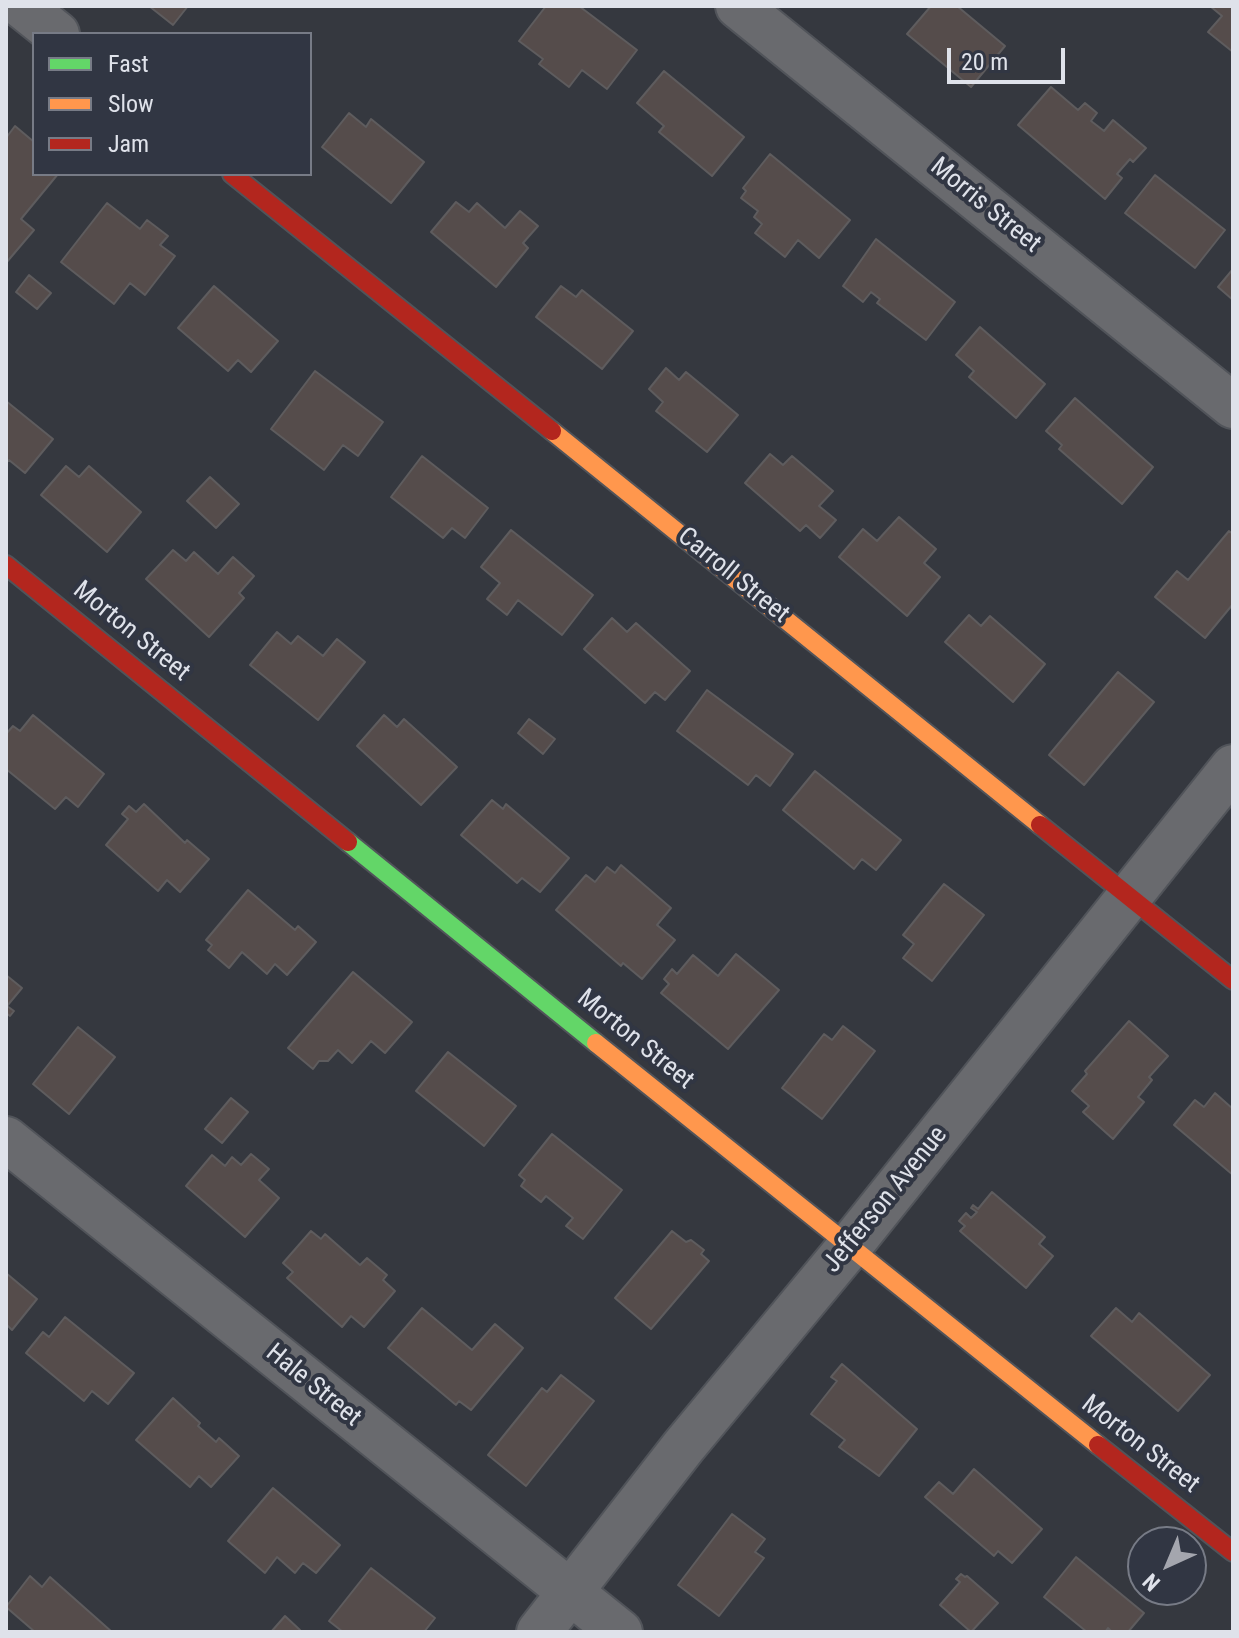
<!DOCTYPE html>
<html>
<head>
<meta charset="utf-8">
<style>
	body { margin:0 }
	#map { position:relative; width:1239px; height:1638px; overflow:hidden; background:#35383f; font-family:"Roboto Condensed",sans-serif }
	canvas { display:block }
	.frame { position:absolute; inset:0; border:8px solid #dfe2ea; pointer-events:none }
	.legend { position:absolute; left:32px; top:32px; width:280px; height:144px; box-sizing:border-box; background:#313643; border:2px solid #777b86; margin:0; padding:10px 14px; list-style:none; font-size:24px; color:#dfe2ea }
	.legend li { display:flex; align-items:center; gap:16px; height:40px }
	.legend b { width:40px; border:2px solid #777b86 }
	.north { position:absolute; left:1127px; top:1526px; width:80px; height:80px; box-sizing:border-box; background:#313643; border:2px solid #777b86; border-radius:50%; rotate:224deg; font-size:22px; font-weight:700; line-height:32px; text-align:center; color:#dfe2ea }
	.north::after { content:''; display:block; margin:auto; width:28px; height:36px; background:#a4a6ae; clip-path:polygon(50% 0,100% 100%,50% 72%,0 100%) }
	.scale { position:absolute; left:947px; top:48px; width:118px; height:36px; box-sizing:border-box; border:4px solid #dfe2ea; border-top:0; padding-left:10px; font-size:24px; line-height:28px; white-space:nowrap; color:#dfe2ea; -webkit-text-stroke:6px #313643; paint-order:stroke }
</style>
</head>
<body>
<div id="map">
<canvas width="1239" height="1638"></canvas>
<div class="frame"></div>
<ul class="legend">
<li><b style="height:10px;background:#63d668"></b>Fast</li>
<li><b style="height:10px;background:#ff974d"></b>Slow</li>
<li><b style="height:10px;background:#b3261e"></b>Jam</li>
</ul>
<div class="north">N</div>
<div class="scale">20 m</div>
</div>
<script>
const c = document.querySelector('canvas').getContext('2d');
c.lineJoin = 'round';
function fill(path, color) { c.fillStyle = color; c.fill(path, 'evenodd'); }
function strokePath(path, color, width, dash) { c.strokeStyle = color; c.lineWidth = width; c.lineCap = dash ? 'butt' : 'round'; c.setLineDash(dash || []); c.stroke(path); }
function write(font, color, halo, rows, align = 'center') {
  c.font = font + ' "Roboto Condensed",sans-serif'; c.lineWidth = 8; c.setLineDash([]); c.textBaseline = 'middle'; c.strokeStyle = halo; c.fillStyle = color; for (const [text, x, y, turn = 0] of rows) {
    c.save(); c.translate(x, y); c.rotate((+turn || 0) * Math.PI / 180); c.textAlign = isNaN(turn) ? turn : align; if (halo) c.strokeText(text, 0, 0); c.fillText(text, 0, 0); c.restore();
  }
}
const building = new Path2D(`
	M149,6H188L173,25Z
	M546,6H579L637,50L607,89L582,70L569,87L539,64L543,59L519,41Z
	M931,6H957L1005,46L971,87L907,34Z
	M1210,6H1233V52L1208,32L1222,16Z
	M664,71L744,137L712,176L659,132L664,126L637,103Z
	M1051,87L1078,110L1085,103L1097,113L1091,121L1104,131L1113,120L1146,148L1133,162L1130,159L1117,174L1122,178L1105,199L1018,125Z
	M349,113L366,127L371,119L424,162L391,203L322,147Z
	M15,126L34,142V174H58L21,219L34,230L6,263V138Z
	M770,154L850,220L819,258L798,240L785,257L755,233L762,224L754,217L758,211L741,198L746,191L743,188Z
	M1155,175L1225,230L1195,268L1125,213Z
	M456,202L469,212L477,203L505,228L520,211L538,226L523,243L528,248L496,287L431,232Z
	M107,203L140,229L147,220L168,236L160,245L175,256L145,295L130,283L114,304L61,262Z
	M876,239L955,302L926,340L877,303L880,299L871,292L863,302L843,286Z
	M1233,269V300L1218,287Z
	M29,275L51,293L37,309L16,292Z
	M214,286L278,341L251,372L238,360L228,371L178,328Z
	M561,286L576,297L582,290L633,331L602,369L536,317Z
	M980,327L1045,384L1016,418L969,377L974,371L956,355Z
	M666,368L679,380L686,372L738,415L707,452L656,411L663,402L649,389Z
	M315,371L383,422L358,456L343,445L324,470L271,429Z
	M1075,398L1153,467L1122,504L1059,449L1062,445L1046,431Z
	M6,401L53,439L25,473L9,460L6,463Z
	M770,454L783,465L792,456L833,491L819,506L836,520L820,538L806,525L800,531L745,483Z
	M422,456L488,508L465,538L452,528L443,538L391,497Z
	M66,466L79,477L89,466L141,512L107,552L41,495Z
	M210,477L239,504L216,528L187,501Z
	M899,517L936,549L924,563L940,577L907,616L839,557L863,529L877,541Z
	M511,530L593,595L562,635L518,600L507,615L487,599L500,583L481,567Z
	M1229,531L1233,534V604L1205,638L1155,597L1177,571L1188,580Z
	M173,550L186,561L194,552L218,574L233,557L254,576L239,593L244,598L209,637L146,579Z
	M969,615L981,626L990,616L1045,664L1013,702L945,642Z
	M612,618L627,632L636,623L690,671L665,700L655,692L645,703L584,649Z
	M277,632L291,644L298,636L323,656L337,639L365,662L318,720L250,665Z
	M1118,672L1154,702L1084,785L1049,755Z
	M707,690L793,754L770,786L756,775L748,785L677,731Z
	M33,715L104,774L78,807L66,797L55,809L6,769V734L13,726L20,731Z
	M384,715L397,727L404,719L457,767L421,805L357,746Z
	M529,719L555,739L543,754L518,733Z
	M815,771L901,840L876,870L862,859L854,869L783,810Z
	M492,800L503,809L506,804L569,858L540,892L522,878L517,883L461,835Z
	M144,804L185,843L187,840L209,859L180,892L167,880L158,891L106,845L128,819L122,814L129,806L136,812Z
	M621,865L671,908L657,925L675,940L642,979L623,963L621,966L556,910L586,875L595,882L607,867L615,873Z
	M944,884L984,915L932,981L903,958L914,944L903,935Z
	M248,890L295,930L298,926L316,942L287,975L275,964L267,974L242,952L229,968L208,950L212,945L206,940Z
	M736,954L779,990L728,1049L661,993L669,984L664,979L672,969L677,974L693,955L718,976Z
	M353,972L412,1022L385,1053L371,1041L352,1063L338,1050L328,1061H319L313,1069L288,1048Z
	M6,975L22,988L7,1006L14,1011L10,1016L6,1013Z
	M1129,1021L1168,1056L1149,1077L1152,1080L1138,1097L1144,1102L1113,1139L1083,1112L1089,1106L1072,1091L1087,1074L1085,1071Z
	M843,1026L875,1051L822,1119L782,1088L824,1034L832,1040Z
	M78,1027L115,1057L69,1114L33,1084Z
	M448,1052L516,1106L484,1146L416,1091Z
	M1215,1093L1233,1109V1175L1174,1125L1195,1100L1204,1107Z
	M231,1098L248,1112L222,1143L205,1129Z
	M552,1134L622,1190L583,1239L566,1226L573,1218L546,1196L541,1202L521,1186L525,1180L519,1175Z
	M251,1154L269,1169L259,1180L279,1198L245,1237L186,1186L212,1155L225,1166L232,1157L241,1165Z
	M992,1192L1045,1237L1039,1244L1053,1256L1026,1288L960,1231L965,1226L959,1221L966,1213L971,1218L977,1212L971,1208L973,1205L978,1209Z
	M311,1231L321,1239L325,1234L360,1265L367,1258L387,1275L383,1280L395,1291L364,1327L351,1316L342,1327L287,1278L293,1272L283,1263Z
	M672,1231L686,1242L691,1240L704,1250L701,1254L709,1261L651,1329L615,1298Z
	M6,1273L37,1299L12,1330L6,1324Z
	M422,1308L472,1350L495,1324L523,1348L471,1410L459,1401L456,1405L388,1348Z
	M1116,1308L1132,1322L1139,1313L1210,1375L1178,1411L1091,1336Z
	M65,1317L134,1373L108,1404L92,1391L84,1401L26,1353L43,1332L49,1337Z
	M842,1364L917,1429L879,1476L839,1447L845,1440L811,1414L837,1381L831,1377Z
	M561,1375L594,1401L526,1486L488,1455L542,1388L547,1392Z
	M173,1398L200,1423L198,1426L216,1442L219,1438L239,1456L211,1487L199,1476L190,1487L136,1440Z
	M974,1469L1042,1529L1012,1563L998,1551L994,1556L925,1497L939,1482L953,1494Z
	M273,1488L340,1545L316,1573L303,1563L295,1573L277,1557L265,1573L228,1541Z
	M732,1514L765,1539L755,1552L764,1558L719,1616L678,1585Z
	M1076,1557L1144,1613L1128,1632H1112L1108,1628L1105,1632H1087L1044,1597Z
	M371,1568L435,1618L424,1632H343L329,1621Z
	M961,1574L965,1577L967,1576L998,1603L971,1632L940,1605L960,1582L956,1579Z
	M30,1576L42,1587L50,1577L112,1632H35L6,1607Z
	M285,1616L300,1630L298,1632H271Z`);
const street = new Path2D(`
	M22,6L57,34
	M738,6L1233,406
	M6,1139L620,1632
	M539,1632L684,1446L849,1247L1233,767`);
const fast = new Path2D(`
	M348,842L596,1043`);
const slow = new Path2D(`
	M552,431L1040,825
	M596,1043L1098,1445`);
const jam = new Path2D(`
	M232,174L552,431
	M6,565L348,842
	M1040,825L1233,980
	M1098,1445L1233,1552`);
const streetNames = [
	["Morris Street",985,206,39],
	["Carroll Street",733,576,39],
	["Morton Street",131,632,39],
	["Morton Street",635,1040,39],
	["Jefferson Avenue",886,1200,-51],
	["Hale Street",313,1386,39],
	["Morton Street",1140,1445,38]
];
fill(building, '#554c4b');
strokePath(building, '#5e5c5e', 2);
strokePath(street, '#51545a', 48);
strokePath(fast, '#51545a', 22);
strokePath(slow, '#51545a', 22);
strokePath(jam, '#51545a', 22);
strokePath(street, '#696a6e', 44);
strokePath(fast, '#63d668', 18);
strokePath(slow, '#ff974d', 18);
strokePath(jam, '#b3261e', 18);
write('26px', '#dfe2ea', '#313643', streetNames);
</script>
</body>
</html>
